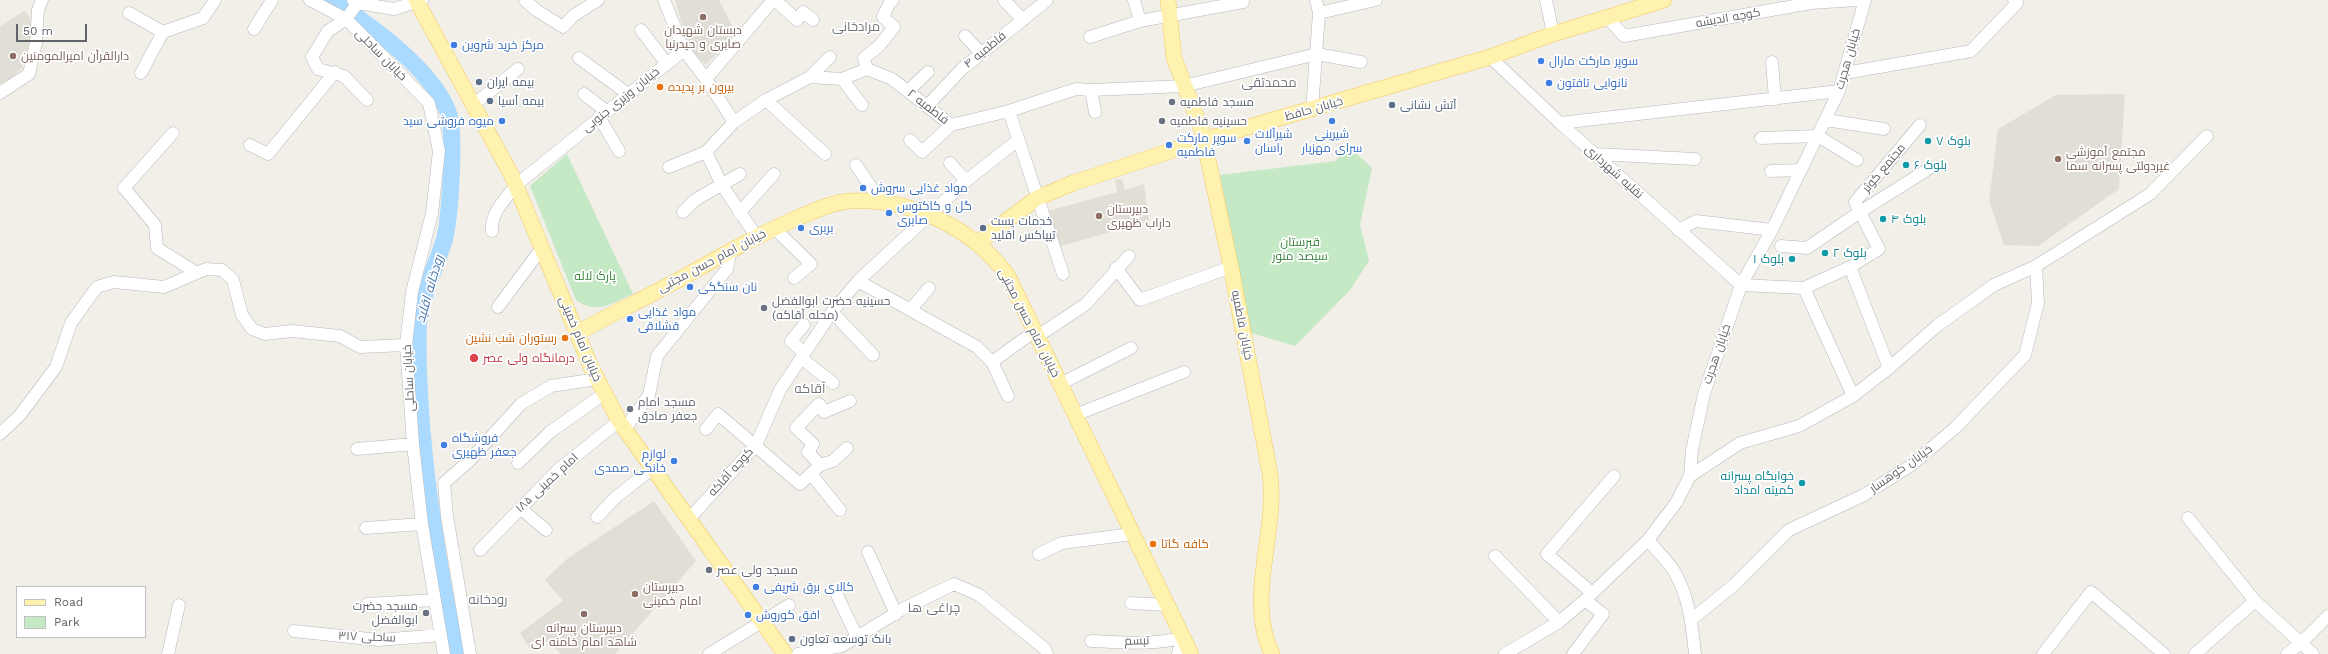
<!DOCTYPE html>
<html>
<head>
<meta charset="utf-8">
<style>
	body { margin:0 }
	#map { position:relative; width:2328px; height:654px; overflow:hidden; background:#f1efe8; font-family:"Work Sans",sans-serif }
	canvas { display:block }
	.legend { position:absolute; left:16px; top:586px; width:130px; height:52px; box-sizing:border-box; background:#fff; border:1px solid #bfc1c3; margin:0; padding:5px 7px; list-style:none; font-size:12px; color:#5f6368 }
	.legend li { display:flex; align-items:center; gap:8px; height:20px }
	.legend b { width:20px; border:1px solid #bfc1c3 }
	.scale { position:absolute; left:16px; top:24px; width:71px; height:18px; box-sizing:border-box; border:2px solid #5f6368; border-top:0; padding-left:5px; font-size:12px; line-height:14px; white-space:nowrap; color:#5f6368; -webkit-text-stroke:3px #fff; paint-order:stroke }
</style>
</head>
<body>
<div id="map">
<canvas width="2328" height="654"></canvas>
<ul class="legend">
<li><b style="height:5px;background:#fff2af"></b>Road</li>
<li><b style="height:11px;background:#c5e8c5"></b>Park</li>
</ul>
<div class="scale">50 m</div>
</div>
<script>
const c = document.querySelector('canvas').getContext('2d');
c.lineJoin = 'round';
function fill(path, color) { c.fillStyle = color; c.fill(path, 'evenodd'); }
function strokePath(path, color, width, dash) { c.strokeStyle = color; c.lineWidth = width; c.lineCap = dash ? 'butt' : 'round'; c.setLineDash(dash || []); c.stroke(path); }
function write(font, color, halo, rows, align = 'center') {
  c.font = font + ' "Work Sans",Cairo,sans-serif'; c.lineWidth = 3.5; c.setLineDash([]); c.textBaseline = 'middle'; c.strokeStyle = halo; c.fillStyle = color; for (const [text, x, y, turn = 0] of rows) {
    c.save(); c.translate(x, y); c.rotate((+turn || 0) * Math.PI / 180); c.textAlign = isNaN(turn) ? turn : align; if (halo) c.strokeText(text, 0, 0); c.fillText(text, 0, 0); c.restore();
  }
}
const education = new Path2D(`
	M675,0H719L736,33L706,65L689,49Z
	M24,11L32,19L29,44L22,68L9,80L0,84V26Z
	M2125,94L2119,189L2038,246L2004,245L1989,201L1998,129L2056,95Z
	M1122,179L1125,190L1144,184L1149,221L1058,247L1048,211L1117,192L1115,180Z
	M654,501L696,561L615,654H561L547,641L530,649L520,633L563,601L545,580L568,558Z`);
const green = new Path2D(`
	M1347,145L1372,168L1360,225L1369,261L1350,290L1295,346L1251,333L1220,175L1336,161Z
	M567,154L633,294C610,304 598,315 576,300L530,186Z`);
const river = new Path2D(`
	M331,0C370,25 432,69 448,112C456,132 450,220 444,241C435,269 419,300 418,330C417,439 435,548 456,654`);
const minor = new Path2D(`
	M310,0L346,19L429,103L439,151L432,213L412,292L406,345L413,444L422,524L444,654
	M353,0L358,3L394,9L422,0
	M360,0L346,19L328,31L312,57L318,69L344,76L367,100
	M525,0L536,10L563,27L573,16L598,0
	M775,0L797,20L803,12L813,20
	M1004,0L1023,20
	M1134,0L1140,21L1243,2
	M1546,0L1553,34
	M129,13L163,32L203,18L215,0
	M1319,13L1376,0
	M1608,18L1624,36L1811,3L1857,0
	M254,29L272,0
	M641,30L667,64
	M965,36L981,53
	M1090,37L1140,21
	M684,50L706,79L734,122L706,152L722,185L756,236
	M1490,57L1560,123L1741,285L1804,288L1850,267L1879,249L1855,202L1920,125
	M579,58L628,94
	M1772,62L1775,99
	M867,69L864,58L879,46L894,27L883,17L889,4L893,0
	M141,73L163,32
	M1845,73L1971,51L2017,3L2014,0
	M810,77L830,57
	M706,79L773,0
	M842,79L862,105
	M1091,90L1095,112
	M908,91L928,72
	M0,93L29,74L36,43L38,10L42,0
	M584,94L606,111
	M766,100L825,154
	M473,105L518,69
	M928,105L962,69L1047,0
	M1312,110L1319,13L1316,0
	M1009,111L1063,274
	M599,117L619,151
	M1826,120L1884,129
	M734,122L766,100L810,77L842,79L867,69L892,79L951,125L1009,111L1076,89L1091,90L1184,86L1317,54L1361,62
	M1560,123L1839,91
	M173,133L124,188L155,225L157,248L197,273
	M1761,138L1818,136L1857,160
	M910,140L922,152L951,125
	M250,145L268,154L335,72
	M1594,154L1695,159
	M950,163L966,181
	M856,165L882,203
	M669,167L706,152
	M1771,171L1801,170
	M683,212L695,200L740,174
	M739,213L774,174
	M774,228L811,264L794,278
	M1678,230L1696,221L1772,230
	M492,231C490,213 506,199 516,185L684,50L664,0
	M1781,246L1807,248L1860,212L1930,168
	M1850,267L1889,368
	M1116,268L1140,300L1231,267
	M858,281L977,347L992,362L1008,396
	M1804,288L1853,396
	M498,307L542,248
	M911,309L929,288
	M832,312L873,355
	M804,325L791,341L804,353
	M1038,336L1086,304L1129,256
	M801,358L833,383
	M992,362L1035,331
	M1060,384L1131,348
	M1075,415L1184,372
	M625,429L649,395L657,356L727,269L731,250
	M706,429L718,414L800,484L820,465L833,461L847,448
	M0,434L20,415L56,367L71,323L97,287L114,282L164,287L206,269L222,270L233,280L242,315L252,329L265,334L292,331L340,336L360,347L406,345
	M357,449L413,444
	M518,463L550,432L605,393
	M820,465L808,452L813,444L796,428L819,404L824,412L850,401
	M811,474L840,510
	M1690,476L1740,443L1799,426L1853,396L1889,368L1938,325L1994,285L2036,266L2150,194L2207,136
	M520,508L546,530
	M597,517L616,497L653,468
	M2188,518L2255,601
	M689,519L756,445L780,390L832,312L858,281L966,181L1018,140
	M366,528L422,524
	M1648,540C1656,550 1667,560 1674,571C1689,597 1692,624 1695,654
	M480,550L558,470L619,421
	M868,552L896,614
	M1039,554L1062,543L1132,534
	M1495,556L1559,622
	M1592,593L1547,554L1614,476
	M837,595L857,637
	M1131,603L1167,605
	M367,604L435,600
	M1692,619L1734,585L1789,530L1864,495L1910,466L1955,428L2025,355L2038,303L2036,266
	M294,631L379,640L441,635
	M1091,641C1121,642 1154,646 1183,637
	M168,654L179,605
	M470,654L447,516L444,483L469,461L521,404L551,386L597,379
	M709,654L789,605
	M798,654L842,646L901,610L954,584L979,595L1045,649L1047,654
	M1178,654L1183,637
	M1505,654L1559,622L1585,600L1648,540L1676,503L1690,476L1692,450L1704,394L1741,285L1772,230L1839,91L1865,0
	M1573,654L1603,614L1585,600
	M2043,654L2091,592L2164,654
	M2195,654L2255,601L2301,643L2287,654
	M2313,654L2301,643L2328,616`);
const major = new Path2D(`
	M416,0L512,176L591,367L619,421L785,654
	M1168,0L1174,58L1202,131L1231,267L1270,474C1278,533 1245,598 1272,654
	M977,243L1037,198L1073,183L1204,140L1490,57L1553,34L1664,0
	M577,333C612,314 647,297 682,278C719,257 756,236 795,219C812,212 830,203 849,201C909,197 973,228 1008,276L1191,654`);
const markers = [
	[703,17,4,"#8d6e63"],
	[454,45,4,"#3f7fe0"],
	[13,56,4,"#8d6e63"],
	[1541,61,4,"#3f7fe0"],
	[479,82,4,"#5c6f8a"],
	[1549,83,4,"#3f7fe0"],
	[660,87,4,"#e8710a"],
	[490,101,4,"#5c6f8a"],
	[1172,102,4,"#6b7280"],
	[1392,105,4,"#5c6f8a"],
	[502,121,4,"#3f7fe0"],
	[1162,121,4,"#6b7280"],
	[1332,121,4,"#3f7fe0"],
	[1247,141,4,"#3f7fe0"],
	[1928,141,4,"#0f9aa8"],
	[1169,145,4,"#3f7fe0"],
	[2058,159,4,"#8d6e63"],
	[1906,165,4,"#0f9aa8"],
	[863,188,4,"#3f7fe0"],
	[889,213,4,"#3f7fe0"],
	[1099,216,4,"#8d6e63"],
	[1883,219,4,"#0f9aa8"],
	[801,228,4,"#3f7fe0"],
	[983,228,4,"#5c6f8a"],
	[1825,253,4,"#0f9aa8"],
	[1792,259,4,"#0f9aa8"],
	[690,287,4,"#3f7fe0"],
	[764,308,4,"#6b7280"],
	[630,319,4,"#3f7fe0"],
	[565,338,4,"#e8710a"],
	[474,358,5,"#e0444e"],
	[630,409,4,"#6b7280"],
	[444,445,4,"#3f7fe0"],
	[674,461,4,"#3f7fe0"],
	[1802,483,4,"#0f9aa8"],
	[1153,544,4,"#e8710a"],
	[709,570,4,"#6b7280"],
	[756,587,4,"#3f7fe0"],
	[635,594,4,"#8d6e63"],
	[426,613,4,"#6b7280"],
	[584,614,4,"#8d6e63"],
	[748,615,4,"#3f7fe0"],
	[792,639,4,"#5c6f8a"]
];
const streetNames = [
	["کوچه اندیشه",1728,18,-10],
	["فاطمیه ۴",985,50,-39],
	["خیابان ساحلی",381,55,45],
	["خیابان هجرت",1848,59,-74],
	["خیابان وزیری جنوبی",621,100,-39],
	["فاطمیه ۲",928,107,38],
	["خیابان حافظ",1314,109,-16],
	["مجتمع کوثر",1884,168,-50],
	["نقلیه شهرداری",1614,172,42],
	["خیابان امام حسن مجتبی",712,261,-28],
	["خیابان امام حسن مجتبی",1029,323,63],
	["خیابان فاطمیه",1242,325,79],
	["خیابان امام خمینی",580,339,67],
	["خیابان هجرت",1717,354,-71],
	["خیابان ساحلی",409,378,-93],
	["خیابان کوهسار",1901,469,-35],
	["کوچه آقاکه",731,472,-48],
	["امام خمینی ۱۸۵",547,483,-43],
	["ساحلی ۳۱۷",367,637,2],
	["تبسم",1137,641,-1]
];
const educationNames = [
	["دبستان شهیدان",703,30,"center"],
	["صابری و حیدرنیا",703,44,"center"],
	["دارالقرآن امیرالمومنین",21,56],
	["مجتمع آموزشی",2066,152],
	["غیردولتی پسرانه سما",2066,166],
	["دبیرستان",1107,209],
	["داراب ظهیری",1107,223],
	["دبیرستان",643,587],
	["امام خمینی",643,601],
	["دبیرستان پسرانه",584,628,"center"],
	["شاهد امام خامنه ای",584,642,"center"]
];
const shopNames = [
	["مرکز خرید شروین",462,45],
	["سوپر مارکت مارال",1549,61],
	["نانوایی تافتون",1557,83],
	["میوه فروشی سید",494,121,"right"],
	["شیرآلات",1255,134],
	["راسان",1255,148],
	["شیرینی",1332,134,"center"],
	["سرای مهزیار",1332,148,"center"],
	["سوپر مارکت",1177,138],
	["فاطمیه",1177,152],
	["مواد غذایی سروش",871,188],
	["گل و کاکتوس",897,206],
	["صابری",897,220],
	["بربری",809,228],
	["نان سنگکی",698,287],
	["مواد غذایی",638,312],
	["قشلاقی",638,326],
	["فروشگاه",452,438],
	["جعفر ظهیری",452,452],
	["لوازم",666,454,"right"],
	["خانگی صمدی",666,468,"right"],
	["کالای برق شریفی",764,587],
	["افق کوروش",756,615]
];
const serviceNames = [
	["بیمه ایران",487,82],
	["بیمه آسیا",498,101],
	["آتش نشانی",1400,105],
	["خدمات پست",991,221],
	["تیپاکس اقلید",991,235],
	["بانک توسعه تعاون",800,639]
];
const foodNames = [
	["بیرون بر پدیده",668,87],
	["رستوران شب نشین",557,338,"right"],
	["کافه گاتا",1161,544]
];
const worshipNames = [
	["مسجد فاطمیه",1180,102],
	["حسینیه فاطمیه",1170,121],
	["حسینیه حضرت ابوالفضل",772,301],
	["(محله آقاکه)",772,315],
	["مسجد امام",638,402],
	["جعفر صادق",638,416],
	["مسجد ولی عصر",717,570],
	["مسجد حضرت",418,606,"right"],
	["ابوالفضل",418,620,"right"]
];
const cultureNames = [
	["بلوک ۷",1936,141],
	["بلوک ۶",1914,165],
	["بلوک ۴",1891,219],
	["بلوک ۲",1833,253],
	["بلوک ۱",1784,259,"right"],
	["خوابگاه پسرانه",1794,476,"right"],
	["کمیته امداد",1794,490,"right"]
];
const parkNames = [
	["قبرستان",1300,242],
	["سیصد منور",1300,256],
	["پارک لاله",595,276]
];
const healthNames = [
	["درمانگاه ولی عصر",483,358]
];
const neighbourhoodNames = [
	["مرادخانی",856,27],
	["محمدتقی",1269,83],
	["آقاکه",810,389],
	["رودخانه",488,600],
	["چراغی ها",934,608]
];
const waterNames = [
	["رودخانه اقلید",430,289,-74]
];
fill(education, '#e1ded6');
fill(green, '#c5e8c5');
strokePath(river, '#aadaff', 17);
strokePath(minor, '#b5b8bc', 13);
strokePath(major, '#f2c960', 16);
strokePath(minor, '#fff', 12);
strokePath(major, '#fff2af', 15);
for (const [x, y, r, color] of markers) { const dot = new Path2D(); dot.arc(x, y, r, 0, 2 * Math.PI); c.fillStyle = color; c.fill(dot); strokePath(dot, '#fff', 1.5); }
write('12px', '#5f6368', '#fff', streetNames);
write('12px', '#785e54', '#fff', educationNames, 'left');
write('12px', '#366cbe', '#fff', shopNames, 'left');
write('12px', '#4e5e75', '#fff', serviceNames, 'left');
write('12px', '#c56008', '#fff', foodNames, 'left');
write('12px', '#5b616d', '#fff', worshipNames, 'left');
write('12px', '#0d838f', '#fff', cultureNames, 'left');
write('12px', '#348238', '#fff', parkNames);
write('12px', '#be3a42', '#fff', healthNames, 'left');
write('13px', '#70757a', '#fff', neighbourhoodNames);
write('italic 13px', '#4174aa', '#fff', waterNames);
</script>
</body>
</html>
